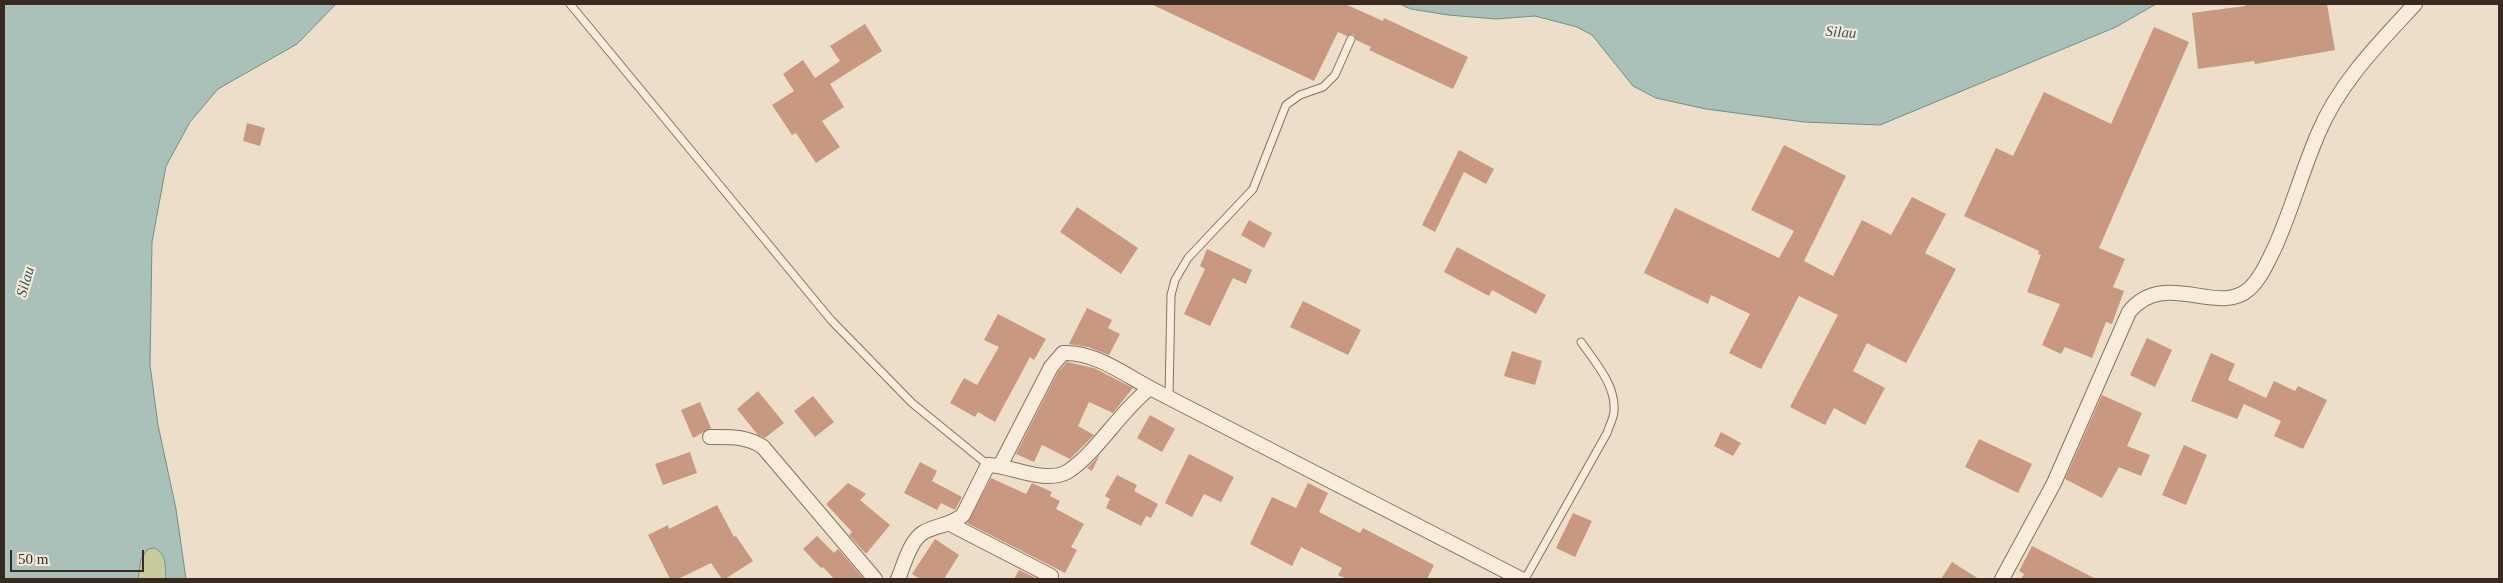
<!DOCTYPE html>
<html>
<head>
<meta charset="utf-8">
<style>
	body { margin:0 }
	#map { position:relative; width:2503px; height:583px; overflow:hidden; background:#eddec9; font-family:"Times New Roman",serif }
	canvas { display:block }
	.frame { position:absolute; inset:0; border:5px solid #392a21; pointer-events:none }
	.scale { position:absolute; left:10px; top:550px; width:134px; height:22px; box-sizing:border-box; border:2px solid #392a21; border-top:0; padding-left:6px; font-size:15px; line-height:18px; white-space:nowrap; color:#392a21; -webkit-text-stroke:4px #f4e9d8; paint-order:stroke }
</style>
</head>
<body>
<div id="map">
<canvas width="2503" height="583"></canvas>
<div class="frame"></div>
<div class="scale">50 m</div>
</div>
<script>
const c = document.querySelector('canvas').getContext('2d');
c.lineJoin = 'round';
function fill(path, color) { c.fillStyle = color; c.fill(path, 'evenodd'); }
function strokePath(path, color, width, dash) { c.strokeStyle = color; c.lineWidth = width; c.lineCap = dash ? 'butt' : 'round'; c.setLineDash(dash || []); c.stroke(path); }
function write(font, color, halo, rows, align = 'center') {
  c.font = font + ' "Times New Roman",serif'; c.lineWidth = 4.5; c.setLineDash([]); c.textBaseline = 'middle'; c.strokeStyle = halo; c.fillStyle = color; for (const [text, x, y, turn = 0] of rows) {
    c.save(); c.translate(x, y); c.rotate((+turn || 0) * Math.PI / 180); c.textAlign = isNaN(turn) ? turn : align; if (halo) c.strokeText(text, 0, 0); c.fillText(text, 0, 0); c.restore();
  }
}
const green = new Path2D(`
	M148,548H155C166,555 165,566 166,579H138L141,559Z`);
const water = new Path2D(`
	M4,4H336L297,44L218,89L190,122L166,166L152,242L150,365L158,425L176,509L186,579H166C165,566 167,555 155,548L148,549L141,559L138,579H4Z
	M1400,4H2156L2116,27L1880,125L1804,122L1706,109L1656,98L1633,86L1592,35L1577,27L1535,16L1496,19L1448,15L1411,9Z`);
const building = new Path2D(`
	M1151,4H1345L1383,21L1384,18L1468,57L1453,89L1369,50L1371,47L1356,40L1354,34L1347,36L1338,32L1314,81Z
	M2245,4H2327L2335,50L2255,64L2254,61L2198,69L2192,13L2245,6Z
	M865,24L882,51L830,84L844,107L822,121L840,147L816,163L796,133L792,135L772,105L794,91L783,74L803,60L815,78L840,61L830,46Z
	M2154,27L2189,42L2099,248L2125,259L2113,287L2124,291L2112,324L2106,322L2092,358L2065,347L2061,354L2042,345L2060,304L2027,292L2041,255L2038,254L2039,251L1964,216L1996,148L2013,156L2044,92L2111,124Z
	M247,123L265,128L260,146L243,141Z
	M1784,145L1846,176L1804,261L1833,276L1862,220L1891,235L1912,197L1946,214L1925,253L1956,269L1906,363L1867,343L1853,371L1885,388L1865,425L1834,408L1825,425L1790,407L1838,315L1799,296L1761,369L1729,353L1750,314L1711,295L1708,304L1644,273L1675,208L1779,258L1794,231L1751,210Z
	M1459,150L1494,169L1486,184L1464,172L1435,232L1422,225Z
	M1077,207L1138,248L1121,274L1060,232Z
	M1249,220L1272,233L1264,248L1241,235Z
	M1457,247L1546,295L1536,314L1492,290L1489,296L1444,272Z
	M1207,249L1252,270L1246,284L1233,278L1210,326L1184,314L1205,269L1200,266Z
	M1303,301L1361,330L1348,355L1290,327Z
	M1087,308L1112,320L1108,328L1120,334L1109,355L1088,347L1069,344Z
	M998,314L1046,339L1034,360L1030,357L995,422L978,412L975,417L950,403L964,378L977,385L999,347L984,340Z
	M2147,338L2172,350L2155,387L2130,375Z
	M1512,351L1542,361L1535,385L1504,376Z
	M2211,353L2235,364L2228,380L2266,398L2274,381L2295,391L2298,386L2327,400L2303,449L2274,436L2281,421L2244,404L2237,419L2191,401Z
	M1067,362L1094,368L1133,388L1113,413L1089,402L1078,426L1094,435L1070,459L1042,445L1034,462L1016,454L1058,372Z
	M758,391L784,423L765,438L758,435L737,409Z
	M2102,395L2142,413L2127,446L2150,455L2141,476L2119,467L2102,498L2065,479Z
	M813,396L834,422L815,437L794,411Z
	M700,402L711,428L693,438L681,410Z
	M1150,415L1175,429L1162,452L1137,438Z
	M1721,432L1741,443L1733,456L1714,446Z
	M1979,439L2032,464L2018,493L1965,467Z
	M2184,445L2207,455L2186,505L2162,495Z
	M690,452L697,473L663,485L655,464Z
	M1100,454L1092,471L1087,468L1094,461Z
	M1189,454L1234,477L1221,502L1204,494L1192,517L1165,503Z
	M920,462L937,471L932,481L962,497L955,510L941,503L937,510L904,493Z
	M1117,475L1137,485L1134,491L1158,504L1151,518L1146,516L1141,526L1106,508L1110,499L1105,496Z
	M991,478L1026,494L1032,483L1052,492L1050,496L1060,501L1056,509L1084,524L1071,547L1077,550L1065,573L967,523Z
	M848,483L866,494L860,500L890,525L866,554L849,535L852,532L826,504Z
	M1308,483L1328,493L1319,512L1360,533L1363,528L1434,565L1427,579H1347L1338,575L1342,568L1301,547L1292,566L1250,544L1272,497L1296,508Z
	M717,505L734,537L736,536L753,561L725,579H722L711,563L678,579H670L648,535L668,525L669,529Z
	M1573,513L1592,521L1575,557L1556,548Z
	M817,536L834,553L838,549L864,579H834L823,567L821,568L803,549Z
	M935,539L959,555L944,579H920L912,574Z
	M2032,546L2096,579H2021L2024,574L2019,571Z
	M1952,562L1979,579H1941Z
	M1019,570L1038,579H1014Z`);
const service = new Path2D(`
	M570,4L831,320L912,403L988,465
	M1169,397L1171,295L1175,280L1188,258L1253,189L1286,105L1300,95L1323,87L1335,75L1351,39
	M1525,579L1607,433C1609,426 1614,418 1614,411C1616,385 1595,362 1581,342`);
const minor = new Path2D(`
	M710,437C731,437 746,436 763,447L875,579
	M1000,466L1051,367L1063,353C1093,351 1124,374 1150,388
	M950,524L1051,576
	M898,579C904,565 910,540 924,532C937,525 952,525 963,515L988,465C1009,466 1027,476 1048,476C1054,476 1062,475 1067,472C1096,454 1120,411 1150,388L1521,579
	M2002,579L2054,483L2129,312C2164,268 2218,317 2249,289C2261,278 2268,261 2275,247C2292,209 2302,171 2318,134C2339,83 2379,43 2415,4`);
const waterNames = [
	["Silau",1841,33,4],
	["Silau",26,282,-74]
];
fill(green, '#cacb9d');
fill(water, '#a9c1b8');
strokePath(water, '#708f85', 1);
fill(building, '#c99880');
strokePath(service, '#88705e', 9);
strokePath(minor, '#88705e', 16);
strokePath(service, '#f8eddc', 7);
strokePath(minor, '#f8eddc', 14);
write('italic 15px', '#315852', '#f4e9d8', waterNames);
</script>
</body>
</html>
